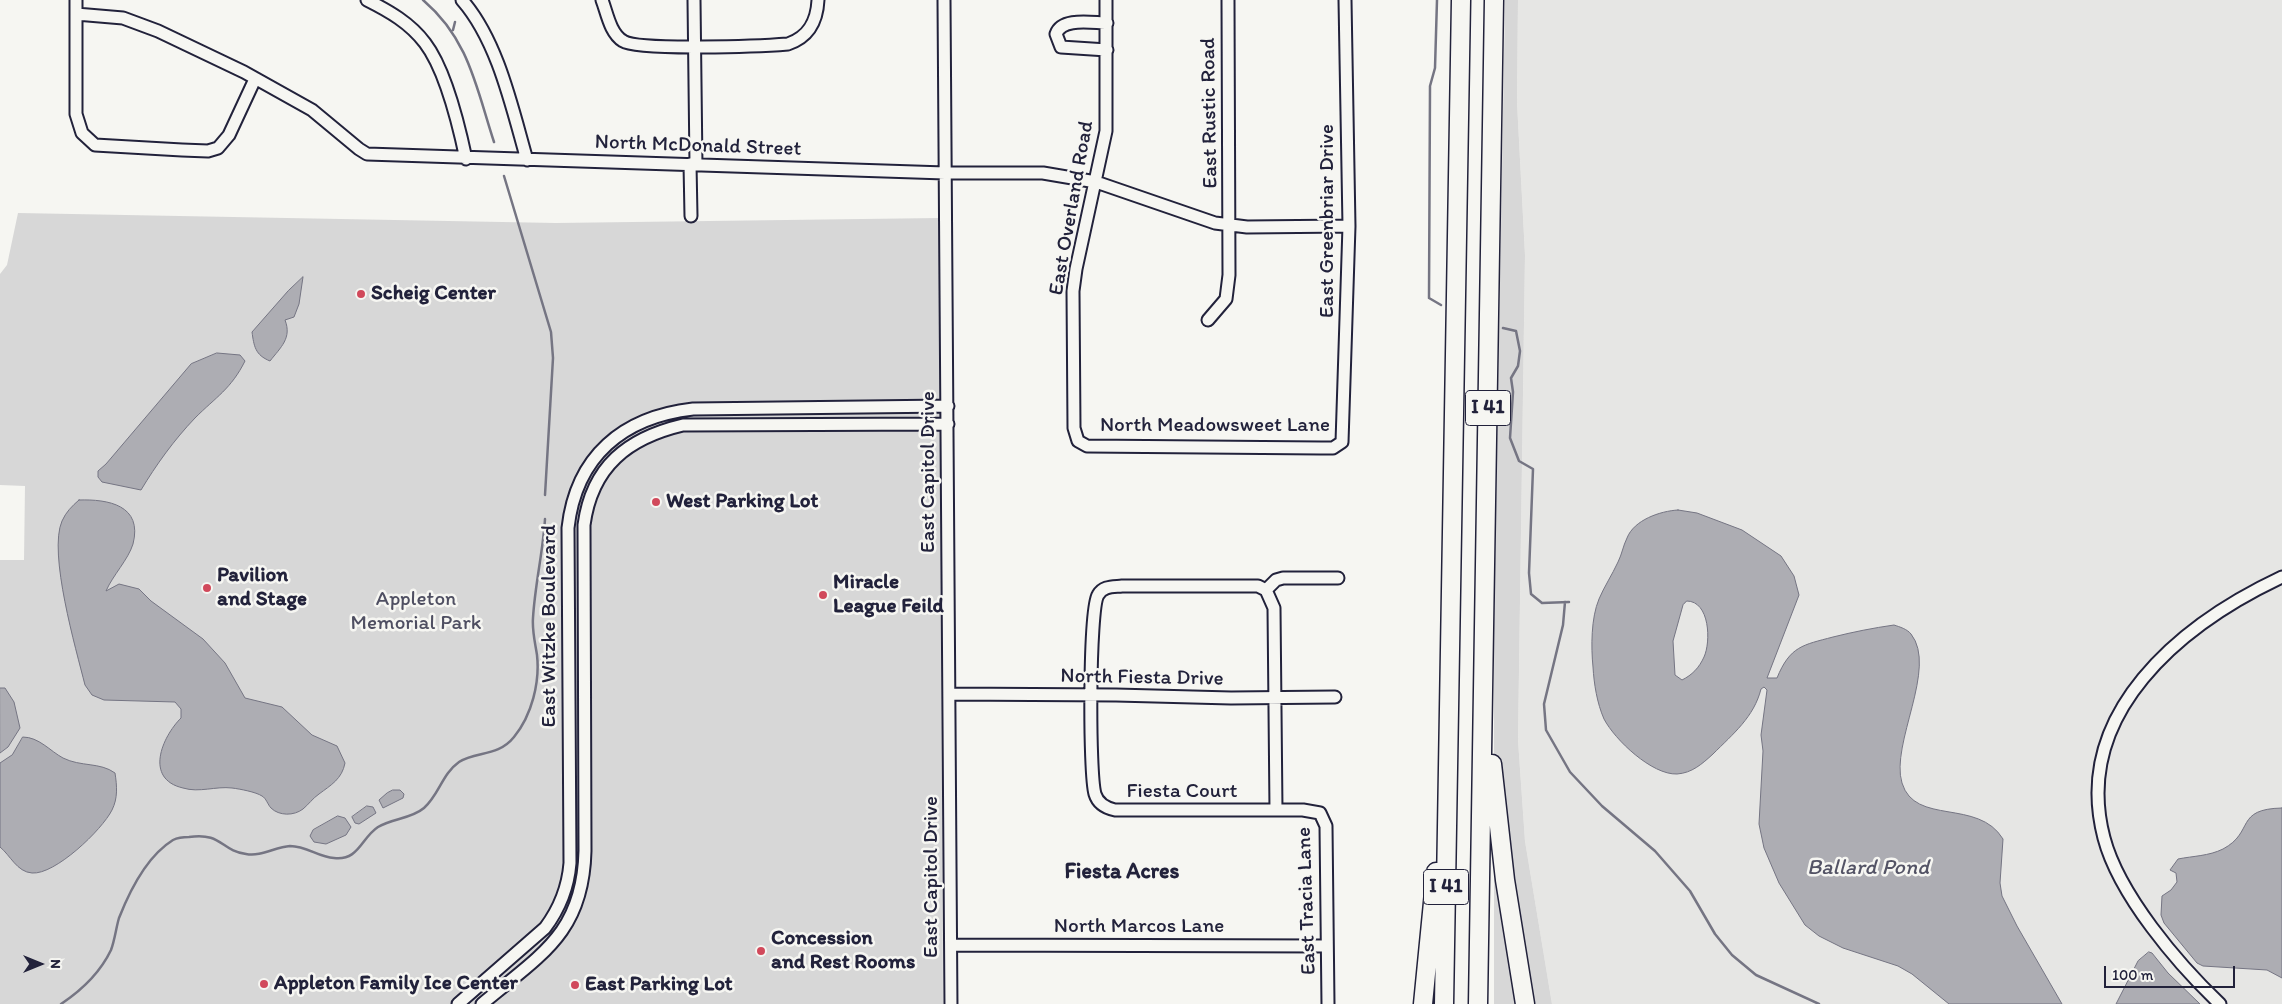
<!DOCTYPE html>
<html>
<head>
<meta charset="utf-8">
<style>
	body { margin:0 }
	#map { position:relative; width:2282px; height:1004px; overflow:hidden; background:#f6f6f2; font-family:Itim,sans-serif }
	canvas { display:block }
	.north { position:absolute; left:15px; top:939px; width:50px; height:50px; -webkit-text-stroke:4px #f6f6f2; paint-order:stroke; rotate:90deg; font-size:14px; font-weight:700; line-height:20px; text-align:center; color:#22223b }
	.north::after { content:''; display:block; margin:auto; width:18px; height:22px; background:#22223b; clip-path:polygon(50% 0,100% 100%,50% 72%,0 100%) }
	.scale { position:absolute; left:2104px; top:966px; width:131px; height:22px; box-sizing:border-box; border:2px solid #22223b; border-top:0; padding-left:6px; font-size:15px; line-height:18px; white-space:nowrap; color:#22223b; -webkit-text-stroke:4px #f6f6f2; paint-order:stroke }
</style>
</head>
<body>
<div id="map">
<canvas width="2282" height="1004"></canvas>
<div class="north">N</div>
<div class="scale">100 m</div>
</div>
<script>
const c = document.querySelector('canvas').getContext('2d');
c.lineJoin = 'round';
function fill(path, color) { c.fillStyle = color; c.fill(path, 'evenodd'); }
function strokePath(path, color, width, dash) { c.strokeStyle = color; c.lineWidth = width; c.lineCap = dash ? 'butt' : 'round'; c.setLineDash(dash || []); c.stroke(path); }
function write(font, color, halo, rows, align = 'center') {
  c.font = font + ' Itim,sans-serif'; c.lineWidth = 5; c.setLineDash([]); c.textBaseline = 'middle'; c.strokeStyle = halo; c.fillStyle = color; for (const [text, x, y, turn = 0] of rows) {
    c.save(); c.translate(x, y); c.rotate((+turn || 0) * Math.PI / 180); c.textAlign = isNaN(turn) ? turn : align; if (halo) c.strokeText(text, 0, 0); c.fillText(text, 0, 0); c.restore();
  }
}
const built = new Path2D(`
	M1518,0H2282V1004H1552L1525,841L1518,740L1525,255L1517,102Z`);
const green = new Path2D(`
	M1505,0H1518L1517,102L1525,255L1518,740L1525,841L1552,1004H1494V619Z
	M18,213L556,223L939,218L943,1004H0V560H24L25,486L0,485V274L7,265Z`);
const water = new Path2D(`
	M303,277L299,304L294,317L285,320C292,338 281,347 270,361C255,355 254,346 252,332L288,291Z
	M217,353L240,355L245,361C231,389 216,397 195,418C174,440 156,465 141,490L102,482L98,477V471L106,464L191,364Z
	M79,500C108,499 143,505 133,544C128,560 113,575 106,591L119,584L139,589L151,601L203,639L225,663L245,698L282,707L312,735L337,746L345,763C342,779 331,785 319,794C313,798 308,805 303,809C294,816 279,816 271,808C268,805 266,798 262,796C256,792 240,789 232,788C216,786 199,793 183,788C144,779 162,737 181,718V709L175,702L104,700L92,695L85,685C76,649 48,553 62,521C66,512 72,506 79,500Z
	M1678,510L1697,513L1742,530L1781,556L1794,576L1799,595L1767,678H1777C1790,646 1803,645 1833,637C1853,632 1873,628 1894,625C1900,627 1907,629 1911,634C1938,668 1890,744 1902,783C1915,826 1978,798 2003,839L2000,883L2002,896L2017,926L2062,1004H1949L1912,974L1898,966L1843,948L1819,936L1805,925L1779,883L1764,848L1759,824L1763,751L1761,735L1767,690L1764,687L1761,689C1754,717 1733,734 1713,754C1702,764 1692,773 1677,774C1652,775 1615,740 1604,719C1597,703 1594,684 1593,667C1591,647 1591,618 1599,599C1604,587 1612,575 1618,562C1622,554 1623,546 1627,538C1634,520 1660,511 1678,510ZM1687,601C1710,601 1711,642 1704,657C1699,668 1692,675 1682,680L1675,675L1673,641L1683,605Z
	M0,688H5L14,702L20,728L8,747L0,753Z
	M23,737C39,737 50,751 63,758C81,767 100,762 115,773C117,786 118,798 112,810C102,830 55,875 32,873C17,872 10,855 0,847V763L12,755Z
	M393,790H400L404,794L403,798L383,808L379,800L387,793Z
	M367,806L373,807L376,813L359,824L355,823L352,817Z
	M2282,808V978L2267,970L2203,966L2197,963L2164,923L2161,915L2162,896L2171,890L2177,882L2176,873L2170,870L2178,859C2193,856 2209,856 2223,849C2255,832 2234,809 2282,808Z
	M338,816L345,818L351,827L346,835L326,844L314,842L310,836L313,830Z
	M2149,952L2152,953L2168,973L2200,1004H2116L2138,961Z`);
const stream = new Path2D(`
	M423,0C469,39 476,87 494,142
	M1437,0L1435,68L1430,86L1429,298L1441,305
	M453,30L455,22
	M504,176L551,332L553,358L545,495
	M1503,328L1516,331L1520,351L1518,366L1511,378L1513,392L1510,438L1519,461L1533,469L1529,573L1531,594L1542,603L1569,602
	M1565,602L1563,625L1544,704L1546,730L1570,772L1602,806L1655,851L1690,891L1715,934L1732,955L1756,975L1819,1004
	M61,1004C82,990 100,973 111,950C115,939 116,928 119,918C130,890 147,856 173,840C177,838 183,837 189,837C222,832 221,851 246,854C261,857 275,847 290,846C307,846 318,857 334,858C359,861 361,838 378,827C393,818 411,819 424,808C439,795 442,774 459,762C476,751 498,757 514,737C532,715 540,682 537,655C535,642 532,631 533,618C535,584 543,552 545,519`);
const minor = new Path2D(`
	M76,0V114L82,133L95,145L182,150L208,151L218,148L229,135L255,79
	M367,0C389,11 410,23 425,43C445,69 459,126 466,159
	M462,0C498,41 512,108 527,160
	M602,0C607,13 610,33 623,41C638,51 763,46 788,44C809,37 817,21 818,0
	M694,0L696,165
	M944,0L951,1004
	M1106,0V131L1076,269L1073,291L1074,428L1078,441L1087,446L1321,448H1333L1342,442L1349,226L1345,0
	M76,14L123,18L158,31L244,72L312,110L359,149L367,154L945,173H1043L1096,182L1215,223L1247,227L1349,226
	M1107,23C1092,23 1062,17 1056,34L1061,47L1107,50
	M690,164L691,216
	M1208,320L1226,299L1229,275L1228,0
	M1266,590L1276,580L1283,578H1338
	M949,694L1116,695L1231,698L1335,697
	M1276,810L1274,608L1266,590L1258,586H1122C1112,587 1103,586 1098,595C1089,610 1089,774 1095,794C1098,804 1106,808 1115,810H1303L1320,813L1326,826L1328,1004
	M951,945L1327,946
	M458,1004L545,928C560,908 568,888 570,863L568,528C576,456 623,417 693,409L948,406
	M482,1004C540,955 583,934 585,851L584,525C592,466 628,438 683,425L948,424
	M2220,1004C2178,964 2119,895 2104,838C2071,713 2182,624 2282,577`);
const highway = new Path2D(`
	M1492,764L1505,880L1525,1004
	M1423,1004L1436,872
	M1444,1004L1461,0
	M1478,1004L1494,0`);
const markers = [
	[361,294,5,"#d1495b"],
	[656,502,5,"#d1495b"],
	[207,588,5,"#d1495b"],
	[823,595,5,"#d1495b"],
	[761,951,5,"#d1495b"],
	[264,984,5,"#d1495b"],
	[575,985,5,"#d1495b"]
];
const shields = [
	[1488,408,45],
	[1446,887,45]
];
const shieldNames = [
	["I 41",1488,408],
	["I 41",1446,887]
];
const streetNames = [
	["East Rustic Road",1210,113,-91],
	["North McDonald Street",698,146,2],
	["East Overland Road",1072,208,-80],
	["East Greenbriar Drive",1328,221,-90],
	["North Meadowsweet Lane",1215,426],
	["East Capitol Drive",929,472,-90],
	["East Witzke Boulevard",550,626,-90],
	["North Fiesta Drive",1142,678,1],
	["Fiesta Court",1182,792],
	["East Capitol Drive",932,877,-90],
	["East Tracia Lane",1307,901,-92],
	["North Marcos Lane",1139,927]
];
const poiNames = [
	["Scheig Center",371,294],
	["West Parking Lot",666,502],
	["Pavilion",217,576],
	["and Stage",217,600],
	["Miracle",833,583],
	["League Feild",833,607],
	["Concession",771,939],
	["and Rest Rooms",771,963],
	["Appleton Family Ice Center",274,984],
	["East Parking Lot",585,985]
];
const parkNames = [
	["Appleton",416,600],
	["Memorial Park",416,624]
];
const waterNames = [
	["Ballard Pond",1868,868]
];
const neighbourhoodNames = [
	["Fiesta Acres",1122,872]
];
fill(built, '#e6e6e4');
fill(green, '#d7d7d7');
fill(water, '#adadb3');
strokePath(water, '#757583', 1);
strokePath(stream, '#757583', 2.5);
strokePath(minor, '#22223b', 15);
strokePath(highway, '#22223b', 21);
strokePath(minor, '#f6f6f2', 11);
strokePath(highway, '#f6f6f2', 18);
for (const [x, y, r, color] of markers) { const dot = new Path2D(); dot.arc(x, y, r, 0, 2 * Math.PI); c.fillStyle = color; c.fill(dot); strokePath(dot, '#f6f6f2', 2); }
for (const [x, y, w] of shields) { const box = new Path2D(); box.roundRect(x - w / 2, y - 17.5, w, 35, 4); c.fillStyle = '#f6f6f2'; c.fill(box); strokePath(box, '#22223b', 1); }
write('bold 20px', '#22223b', null, shieldNames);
write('21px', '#22223b', '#f6f6f2', streetNames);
write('bold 21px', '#22223b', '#f6f6f2', poiNames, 'left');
write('21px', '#4f4f62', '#f6f6f2', parkNames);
write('italic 22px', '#535365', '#f6f6f2', waterNames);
write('bold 22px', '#22223b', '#f6f6f2', neighbourhoodNames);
</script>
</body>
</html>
